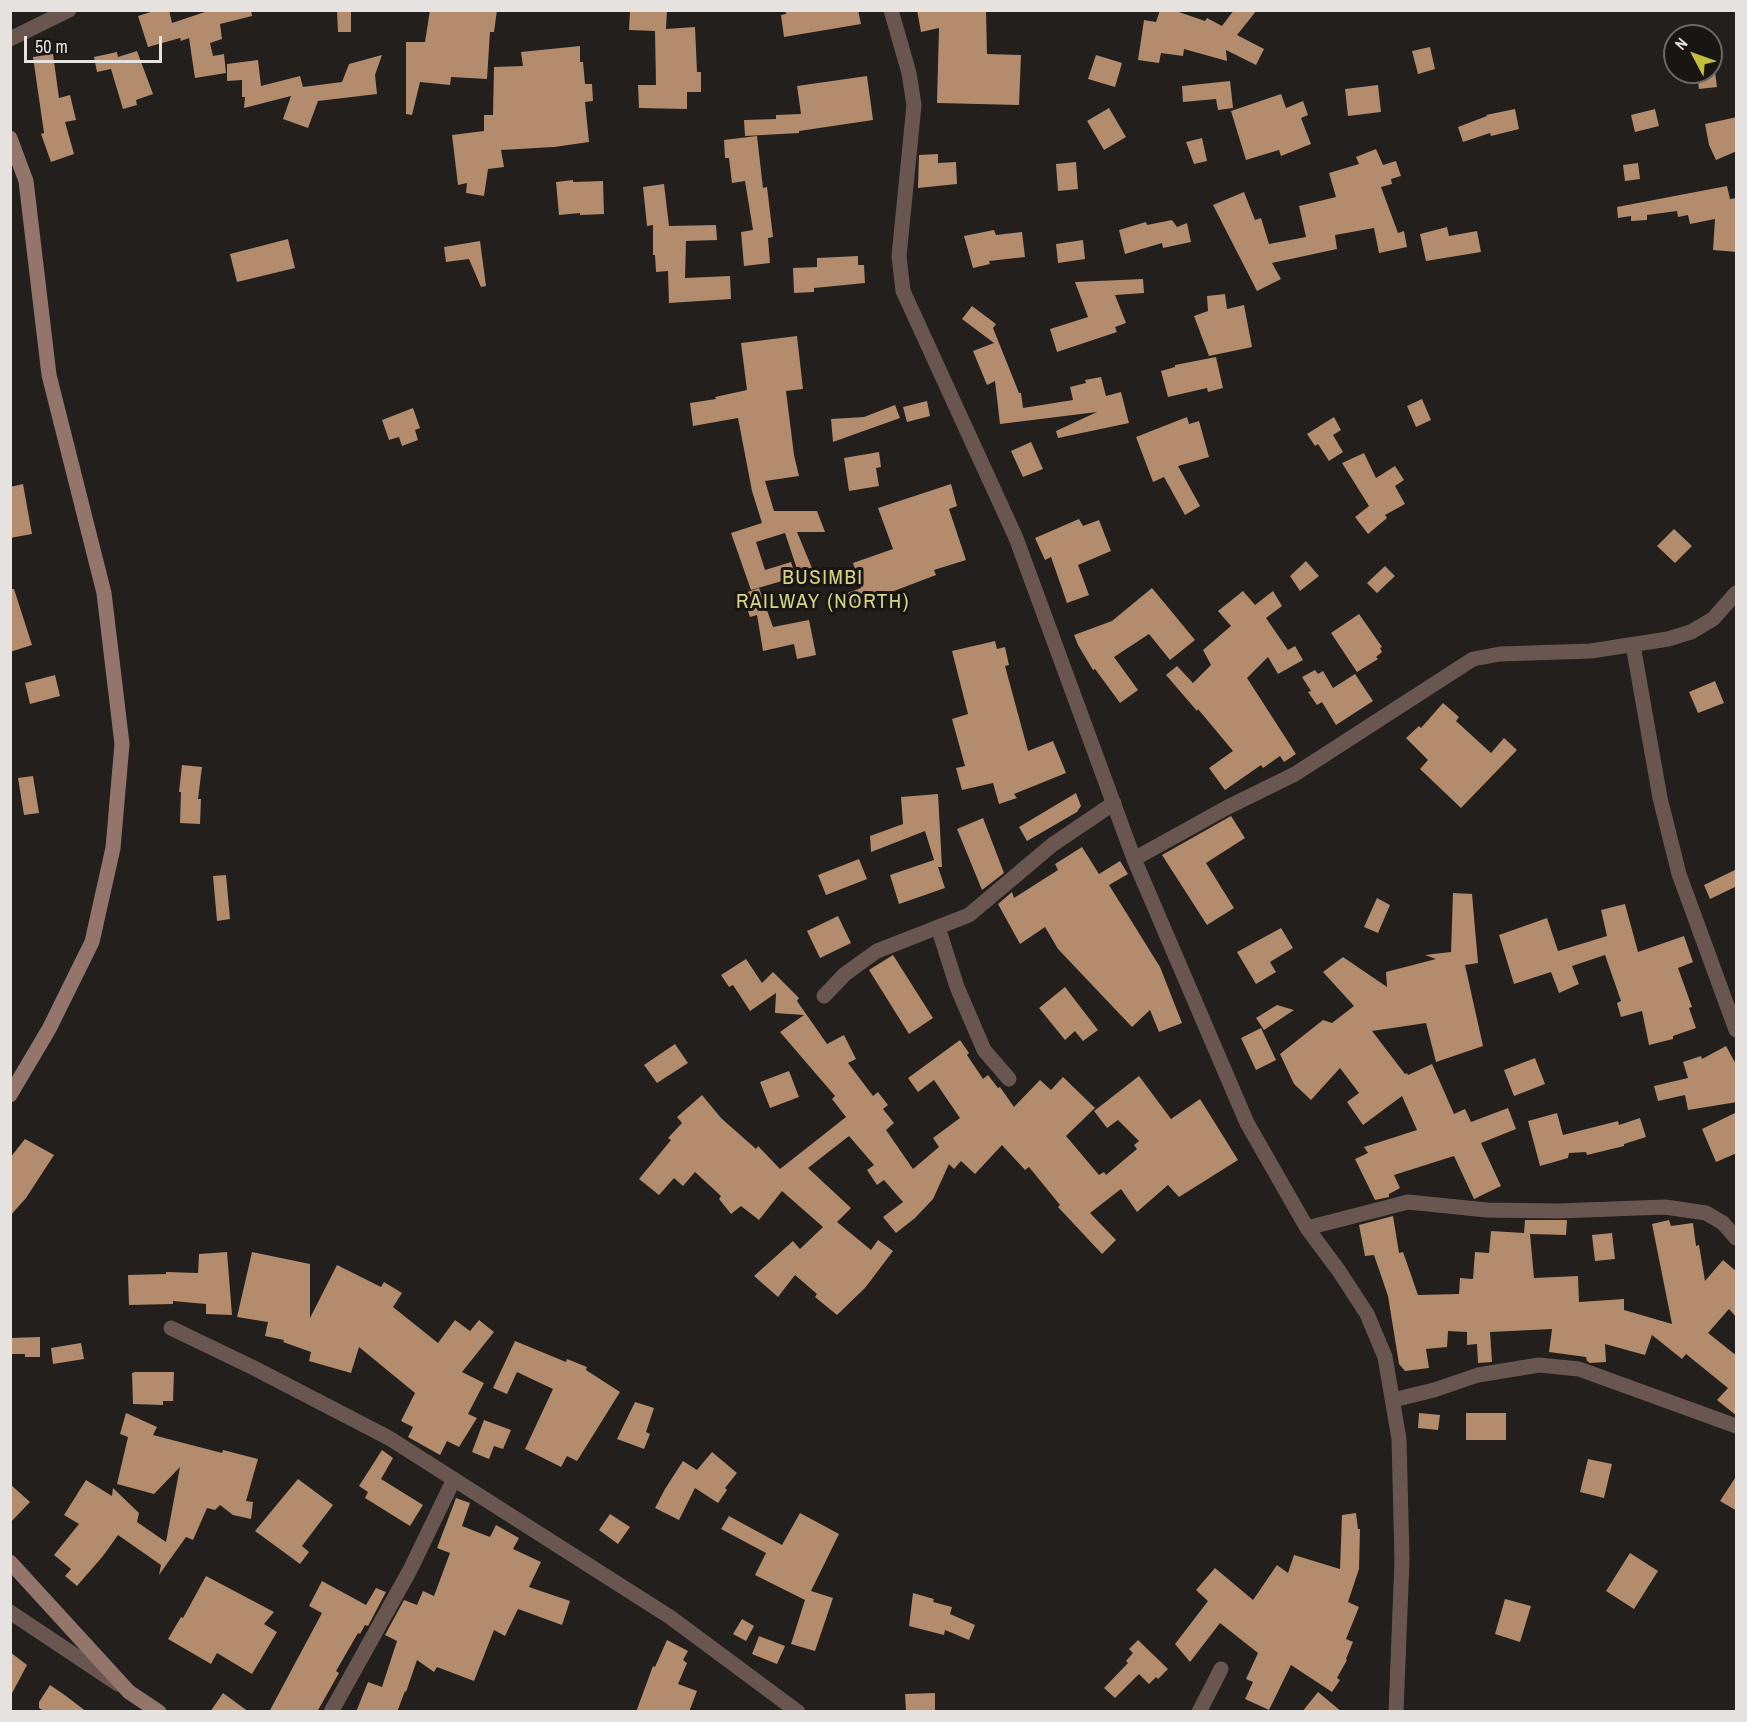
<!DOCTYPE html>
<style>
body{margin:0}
#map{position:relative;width:1747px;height:1722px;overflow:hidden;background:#221f1c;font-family:"Archivo Narrow",sans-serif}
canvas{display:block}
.frame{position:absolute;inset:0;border:12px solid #e5e2e0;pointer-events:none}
.north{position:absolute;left:1663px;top:24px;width:60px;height:60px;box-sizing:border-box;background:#191513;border:2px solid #6b6765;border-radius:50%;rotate:311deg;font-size:16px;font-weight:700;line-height:24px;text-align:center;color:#e5e2e0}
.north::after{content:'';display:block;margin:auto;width:21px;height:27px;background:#c3bd3e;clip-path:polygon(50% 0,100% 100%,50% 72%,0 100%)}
.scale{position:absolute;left:24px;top:36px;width:138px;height:27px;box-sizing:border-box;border:3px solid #e5e2e0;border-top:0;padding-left:8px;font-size:18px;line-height:21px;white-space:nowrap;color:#e5e2e0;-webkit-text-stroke:4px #191513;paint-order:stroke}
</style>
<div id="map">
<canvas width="1747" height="1722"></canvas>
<div class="frame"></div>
<div class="north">N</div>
<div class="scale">50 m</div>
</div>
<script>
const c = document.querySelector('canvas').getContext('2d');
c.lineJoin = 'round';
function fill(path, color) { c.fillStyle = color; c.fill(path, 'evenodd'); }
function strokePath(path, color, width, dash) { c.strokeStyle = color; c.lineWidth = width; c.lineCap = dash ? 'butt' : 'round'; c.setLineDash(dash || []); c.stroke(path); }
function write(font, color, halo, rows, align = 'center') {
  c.font = font + ' "Archivo Narrow",sans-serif'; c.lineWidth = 6; c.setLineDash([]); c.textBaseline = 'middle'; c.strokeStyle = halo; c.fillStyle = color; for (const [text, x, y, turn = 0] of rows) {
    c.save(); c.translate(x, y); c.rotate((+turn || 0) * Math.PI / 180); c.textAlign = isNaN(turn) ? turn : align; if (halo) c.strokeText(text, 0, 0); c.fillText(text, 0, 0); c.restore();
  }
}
const building = new Path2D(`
 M157,10H169L172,23L211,10H251L252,16L220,24L222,39L210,43L213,56L224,54L226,73L195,78L189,38L181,41L180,38L148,47L138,16Z
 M337,10H351V32H338Z
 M430,10H497L494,32H490L487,79L451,77L450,85L420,82L412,115L406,114V42H425Z
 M630,10H667L666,29L695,27L697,72H701V92H687V109L639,108L638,85H656L655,31L629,30Z
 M785,10H858L861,24L784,37L781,15L786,14Z
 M917,10H986L987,54L1021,55L1019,105L937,103L939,28L921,32Z
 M1160,10H1173L1205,21L1207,18L1222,26L1234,10H1257L1237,35L1264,49L1256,65L1226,50L1227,61L1184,49L1183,56L1161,53L1159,63L1138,60L1144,20L1156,22Z
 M580,46V62H583L585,84H592L593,101L585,102L589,142L554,147L501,150L504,167L488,169L484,196L466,193L467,183L458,185L452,135L484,131V115H493L494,67L523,66L521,52Z
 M1430,47L1435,69L1418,74L1412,51Z
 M137,51L153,94L136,100L137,105L123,109L111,69L97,72L94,57L117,52L118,57Z
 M53,54L59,98L70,95L76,120L65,122L74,154L51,162L41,134L44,133L33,57Z
 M382,55L375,75L377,94L318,101L308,128L283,119L291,96L244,108L245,97H242V80L227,81V64L258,60L261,86L300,76L303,87L342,82L349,64Z
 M1096,55L1122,63L1115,87L1088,79Z
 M1697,72H1715L1717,87L1699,89Z
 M867,76L873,120L799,131V133L745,136L744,120L776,119V115L801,114L797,86Z
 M1230,81L1233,108L1218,110L1216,99L1183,102L1182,86Z
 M1378,85L1381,112L1348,116L1345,89Z
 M1281,94L1286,108L1303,101L1308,115L1301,118L1311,144L1281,156L1279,150L1246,160L1231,111Z
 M1109,108L1126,137L1104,150L1087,121Z
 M1515,109L1519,129L1491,136L1490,133L1463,142L1458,127L1487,116L1486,115Z
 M1655,109L1659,126L1635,132L1631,115Z
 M1737,117V151L1716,160L1709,145L1705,124Z
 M757,136L763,188L767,187L773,237L768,238L770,263L744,266L741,232L753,230L745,181L732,183L729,158H725L724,140Z
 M1202,138L1207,161L1194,164L1186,142Z
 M1376,149L1383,165L1396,161L1401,176L1391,179L1392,184L1381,187L1398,233L1404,231L1407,247L1379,253L1374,228L1335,235L1337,249L1272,263L1281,279L1257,291L1213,205L1244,192L1255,220L1261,218L1269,244L1306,237L1299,206L1336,197L1329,173L1359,164L1356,157Z
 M938,154V163L956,162L957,184L918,188L919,155Z
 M1076,162L1078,189L1058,191L1056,164Z
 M1638,163L1640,179L1625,181L1623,165Z
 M573,180V182L603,181L604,214L580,215V213L559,215L556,182Z
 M664,184L669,226L716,225L717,240L686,241L685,278L730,276L731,299L669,303L668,271L656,272L655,255H653V225L647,226L643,187Z
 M1727,186L1730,199L1737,198V252L1713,250L1715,219L1690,224L1688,215L1678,217L1677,211L1647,215V220L1631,221V216L1618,218L1617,207Z
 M1172,220L1177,227L1187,223L1191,242L1163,248L1162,243L1125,254L1119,230L1146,222L1147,225Z
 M1447,227L1449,236L1477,231L1481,252L1426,261L1420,234Z
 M994,230L996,235L1022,232L1025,257L989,261L990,264L973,268L964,236Z
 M288,239L295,268L237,282L230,254Z
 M1083,240L1085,259L1058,263L1056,244Z
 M480,241L486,286L481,287L469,259L446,262L444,247Z
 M858,256V265H864L865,283L814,288V292L794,293L793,268L817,267V258Z
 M1143,279L1144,293L1115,295L1126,323L1115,327L1117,332L1057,352L1050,329L1088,317L1075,282Z
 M1225,294L1227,309L1244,305L1252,347L1209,356L1194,316L1208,311L1207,296Z
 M972,306L996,324L993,328L1019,393H1021L1023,408L1073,400L1070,387L1086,383L1085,380L1101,377L1106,396L1121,392L1129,423L1058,438L1056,431L1097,412L1000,424L995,381L987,385L973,351L994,343L962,319Z
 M797,336L803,389L786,391L794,455L799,476L765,481L774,511H817L825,532H797L812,568L797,569L785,533L756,542L765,570L791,562L796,577L751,590L731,533L762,523L752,491L738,418L693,426L690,403L716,399L715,397L747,390L741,343Z
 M1216,357L1223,388L1208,392L1207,388L1168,397L1161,371L1175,367V365Z
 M1422,399L1431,420L1416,427L1407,406Z
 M927,401L930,416L907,422L903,407Z
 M895,405L900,418L833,442L831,419L864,417Z
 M413,408L420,428L415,430L418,440L402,446L399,437L389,440L382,420Z
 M1187,417L1189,424L1199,421L1209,457L1178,466L1200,506L1185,515L1164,477L1153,482L1136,437Z
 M1334,417L1341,430L1333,435L1343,452L1329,461L1318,444L1315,446L1307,434Z
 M1031,442L1043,469L1023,477L1011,451Z
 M879,452L881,467L876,468L879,486L849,491L844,458Z
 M1364,453L1376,478L1395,466L1404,480L1395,486L1405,504L1385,515L1387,518L1368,534L1355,517L1369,506L1342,463Z
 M23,484L32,534L10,538V487Z
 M951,484L957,506L949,509L966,560L934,570L936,575L844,610L839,596L861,588L853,563L893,549L878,508Z
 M1079,519L1083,526L1099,520L1111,551L1078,565L1089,595L1067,603L1051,557L1045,560L1035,538Z
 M1674,529L1692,546L1675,563L1657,546Z
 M1306,561L1319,576L1300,591L1290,576Z
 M1385,566L1395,576L1377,593L1367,583Z
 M759,588L773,627L809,620L816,655L797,659L794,644L763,651L757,615L750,617L742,594Z
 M1152,588L1195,640L1170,660L1149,634L1114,657L1138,690L1120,703L1095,669L1093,670L1078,645L1074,635L1112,621Z
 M10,589H14L32,645L10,652Z
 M1243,591L1255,605L1273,591L1282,606L1266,618L1288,650L1295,646L1303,660L1278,674L1268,657L1247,678L1296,754L1284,762L1280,756L1263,768L1261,765L1225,790L1209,768L1233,751L1198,709L1197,711L1166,675L1177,666L1193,683L1211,665L1203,650L1231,626L1218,611Z
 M1359,614L1382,647L1380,648L1382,652L1376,657L1378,659L1357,672L1331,633Z
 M995,641L997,649L1005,647L1009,665L1005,666L1028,751L1053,741L1066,773L1014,794L1017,798L999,804L993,783L962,790L956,768L965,766L952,719L968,714L952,651Z
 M1315,670L1318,674L1323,671L1333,688L1355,674L1373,701L1336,725L1322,702L1317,705L1308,692L1311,691L1302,677Z
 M55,675L60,696L30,704L25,683Z
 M1715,681L1724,703L1698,713L1689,692Z
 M1443,703L1459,717L1456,721L1491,753L1504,738L1517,750L1461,808L1420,769L1428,760L1406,738L1419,726L1421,728Z
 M182,765L202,767L198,799H201L200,824L180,823L181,792H179Z
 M33,776L39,813L24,815L18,778Z
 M1076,793L1081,806L1077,812L1027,841L1019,827Z
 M938,794L942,867H938L945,888L899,904L890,875L934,860L925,831L871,852L870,836L903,824L901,797Z
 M1231,816L1245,838L1206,863L1234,908L1207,925L1162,855Z
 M983,818L1004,873L982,890L957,829Z
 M1082,847L1099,874L1120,861L1128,874L1109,885L1160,967L1182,1023L1159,1032L1150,1010L1132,1027L1058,949L1045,927L1020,944L998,904L1012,892L1014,898L1058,870L1055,864Z
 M859,859L867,879L826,895L818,875Z
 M1737,869V886L1710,899L1704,885Z
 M226,875L230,919L217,921L213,876Z
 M1453,893L1472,894L1478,963L1465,965L1483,1046L1436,1062L1426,1023L1372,1031L1405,1074L1407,1073L1408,1075L1432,1064L1454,1114L1465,1109L1471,1122L1508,1108L1516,1129L1481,1143L1501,1186L1474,1199L1454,1156L1394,1175L1400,1188L1389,1194V1197L1375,1200L1355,1159L1368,1153L1364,1147L1417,1130L1402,1096L1363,1125L1347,1102L1359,1093L1340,1068L1311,1100L1294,1084L1280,1054L1323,1020L1332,1023L1354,1006L1323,972L1343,957L1387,987L1386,972L1436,959L1425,955L1451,952Z
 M1377,898L1390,905L1378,933L1364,927Z
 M1625,904L1638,952L1684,936L1693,962L1678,968L1692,1007L1689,1008L1696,1028L1673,1036V1039L1649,1045L1642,1011L1621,1017L1617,1003L1621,1001L1605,955L1572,966L1579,984L1559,993L1551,972L1514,984L1499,935L1547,918L1558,951L1607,936L1601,910Z
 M838,916L851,943L820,958L807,931Z
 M1281,928L1293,948L1270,962L1276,972L1256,984L1237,952Z
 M893,955L933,1018L909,1034L869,970Z
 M746,959L762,983L773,972L799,998L797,1001L827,1044L844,1035L856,1059L848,1063L873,1096L878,1092L888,1105L883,1109L894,1123L886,1130L913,1169L939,1147L933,1138L960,1118L934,1080L918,1092L908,1078L960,1040L969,1053L967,1055L983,1079L988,1075L998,1088L1000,1087L1014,1107L1040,1080L1051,1090L1063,1077L1095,1108L1066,1136L1099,1175L1104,1172L1106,1175L1137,1149L1134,1145L1139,1141L1118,1120L1107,1128L1094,1111L1139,1076L1171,1119L1200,1099L1238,1160L1179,1197L1168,1185L1137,1212L1121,1189L1090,1213L1116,1240L1102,1254L1058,1207L1060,1205L1029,1167L1025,1170L1002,1145L975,1174L961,1161L954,1169L949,1164L933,1199L915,1218L896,1233L883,1217L903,1202L884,1180L877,1185L867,1170L874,1165L849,1136L808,1168L851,1208L837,1222L871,1250L878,1240L893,1251L865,1288L837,1315L815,1297L817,1294L795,1275L778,1297L754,1276L793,1241L800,1249L823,1227L782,1191L759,1220L741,1206L731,1214L719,1199L721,1196L695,1172L683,1186L674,1178L659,1195L639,1179L671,1140L668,1138L682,1123L677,1117L702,1095L721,1118L756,1149L758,1146L780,1169L846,1117L832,1099L835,1096L780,1032L804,1015L775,1013L776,993L750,1011L733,985L729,987L721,975Z
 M1065,987L1098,1030L1083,1041L1075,1031L1065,1040L1039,1008Z
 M1277,1005L1294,1010L1264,1030L1256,1018Z
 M1261,1028L1276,1060L1256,1070L1241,1038Z
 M675,1044L688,1063L657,1083L644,1065Z
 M1726,1046L1737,1066V1102L1688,1110L1685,1095L1658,1101L1654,1086L1688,1078L1683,1062L1701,1056L1702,1059Z
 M1535,1058L1545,1084L1514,1096L1504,1070Z
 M789,1071L799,1097L770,1108L760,1082Z
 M1737,1112V1153L1716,1162L1702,1129Z
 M1557,1113L1563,1135L1618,1121L1619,1125L1640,1118L1646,1137L1624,1144V1146L1587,1155L1586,1152L1569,1153L1568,1158L1540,1166L1528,1121Z
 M25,1139L54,1155L26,1198L10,1216V1158Z
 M1393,1216L1399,1253L1403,1252L1418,1295L1459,1294L1460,1278L1473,1279L1475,1252L1489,1253L1491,1231L1524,1233L1525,1220H1567L1566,1235L1530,1234L1534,1278L1578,1276L1579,1302L1624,1299V1310L1672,1324L1652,1224L1669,1220L1671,1226L1693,1223L1696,1246L1699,1245L1705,1281L1723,1260L1737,1272V1318L1729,1309L1708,1333L1737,1356V1416L1717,1400L1728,1388L1686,1354L1682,1359L1652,1335L1645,1355L1605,1344L1606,1362L1590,1363L1587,1361L1586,1357L1549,1352L1552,1329L1490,1332L1492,1362L1478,1363L1477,1344L1467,1345V1332L1448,1331L1447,1347L1426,1349L1429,1368L1405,1371L1399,1364L1388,1296L1374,1255L1365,1256L1359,1225Z
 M1612,1233L1615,1259L1595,1261L1592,1235Z
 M227,1252L232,1315L206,1314V1304L173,1301V1304L129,1305L128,1275L166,1274V1272L198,1273L199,1254Z
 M252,1252L310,1264V1318L337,1265L381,1287L384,1282L402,1293L393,1307L438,1343L455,1320L470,1331L479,1320L494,1332L462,1372L484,1383L468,1414L477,1418L459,1447L447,1441L440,1455L408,1437L413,1427L401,1421L415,1393L359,1347L351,1373L309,1361L311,1352L283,1342L284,1340L265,1336L268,1322L237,1317Z
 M40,1337V1357H25V1354H10V1338Z
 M515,1341L566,1362L567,1359L587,1367L586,1370L620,1392L577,1461L567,1456L561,1467L525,1449L553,1389L517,1372L507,1394L493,1388Z
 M81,1343L84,1359L53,1364L51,1348Z
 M135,1372H174L173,1401H163V1405L133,1404L132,1373Z
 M635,1402L654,1408L646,1432L650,1434L644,1449L617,1439Z
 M126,1413L157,1427L153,1435L222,1453L223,1450L258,1459L246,1501L253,1502L251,1519L233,1515L220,1505L215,1510L207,1508L193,1540L186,1537L159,1575L161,1565L118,1535L103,1556L77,1586L65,1576L71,1569L54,1555L79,1524L64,1515L86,1480L112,1496L113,1488L139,1513L137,1522L166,1542L180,1467L154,1494L117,1484L128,1437L120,1434Z
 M1419,1413L1440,1415L1438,1430L1418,1428Z
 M1466,1413H1506V1440H1466Z
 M484,1420L511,1430L503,1449L494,1446L489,1459L472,1452Z
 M382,1450L393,1458L381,1479L423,1505L410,1526L365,1498L368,1492L359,1486Z
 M712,1452L737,1473L725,1488L727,1490L718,1503L695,1488L679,1520L655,1508L665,1489L683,1461L697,1470Z
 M1588,1459L1612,1464L1604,1498L1580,1492Z
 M1737,1475V1511L1720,1501Z
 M298,1479L333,1505L302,1546L309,1552L300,1564L255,1531Z
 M10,1484L30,1502L10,1523Z
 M456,1498L470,1503L462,1526L490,1537L496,1525L519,1538L513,1549L541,1562L529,1587L570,1601L562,1625L518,1609L505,1636L494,1630L474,1681L437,1667L434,1672L417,1660L406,1692L405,1691L397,1712H356L368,1682L382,1687L397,1641L385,1635L404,1600L417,1605L423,1591L434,1596L450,1553L437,1548Z
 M800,1513L839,1534L811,1591L833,1598L815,1651L791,1644L805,1600L755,1575L766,1553L721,1529L729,1516L782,1545Z
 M1356,1513L1358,1529H1360L1359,1569L1348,1602L1359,1607L1346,1639L1353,1642L1346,1659L1347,1660L1337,1678L1340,1680L1332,1692L1291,1665L1269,1710L1245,1699L1253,1682L1246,1679L1258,1653L1220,1623L1190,1662L1175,1644L1208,1601L1196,1590L1215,1568L1253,1600L1277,1565L1288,1573L1294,1555L1340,1569L1342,1515Z
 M610,1514L630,1527L618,1544L599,1530Z
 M1630,1553L1658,1571L1634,1609L1606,1591Z
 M206,1576L274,1612L264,1624L277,1632L252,1674L217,1653L211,1664L168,1639L181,1617L183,1618Z
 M322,1581L366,1605L376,1588L386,1592L368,1626L365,1625L360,1634L358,1633L336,1671L339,1673L317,1712H269L322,1613L309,1606Z
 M913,1593L934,1599L933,1602L952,1607L950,1614L975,1625L969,1640L945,1630L944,1635L909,1626Z
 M1505,1599L1531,1606L1520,1642L1495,1634Z
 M742,1619L754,1626L746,1641L733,1634Z
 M759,1636L785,1646L777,1664L752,1654Z
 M667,1640L688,1651L683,1660L687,1663L678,1684L697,1691L689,1712H636L653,1666L655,1667Z
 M1138,1640L1168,1669L1158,1679L1156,1677L1149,1684L1139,1674L1115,1698L1104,1688L1128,1663L1126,1661L1133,1653L1129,1649Z
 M10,1652L27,1665L10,1697Z
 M50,1685L66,1696L87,1712H45L39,1708V1702Z
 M1318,1692L1342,1712H1302Z
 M223,1693L249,1712H210Z
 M935,1693V1712H906L905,1694Z`);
const minor = new Path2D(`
 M891,10L909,73L914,105L899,256L903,291L1016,538L1134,859L1247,1123L1307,1228L1339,1271L1367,1314L1385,1357L1399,1439L1402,1560L1396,1712
 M10,39L69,10
 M1633,645L1660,798L1679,874L1736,1030
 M1134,859L1226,808L1295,774L1473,659L1500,654L1591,651L1668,639L1691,632L1713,619L1736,593
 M938,927L957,987L984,1050L1009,1079
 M824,996L845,974L877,951L969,915L1052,845L1114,803
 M1307,1228L1408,1202L1487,1210L1558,1211L1665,1207L1706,1213L1723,1223L1736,1238
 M171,1328L254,1368L389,1438L670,1617L798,1712
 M1393,1400L1434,1390L1478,1375L1539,1365L1579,1369L1736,1426
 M10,1612L118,1684
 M331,1712L410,1570L454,1479
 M1199,1712L1221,1669`);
const secondary = new Path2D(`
 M10,138L26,181L49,375L104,593L122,744L113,848L92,942L49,1029L10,1095
 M10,1562L129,1692L159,1712`);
const quarterNames = [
 ["BUSIMBI",823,578],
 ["RAILWAY (NORTH)",823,602]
];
fill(building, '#b28c6d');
strokePath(minor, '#6a5650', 15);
strokePath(secondary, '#94756b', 15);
c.letterSpacing = '1.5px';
write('21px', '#d6d384', '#191513', quarterNames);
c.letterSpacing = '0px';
</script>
